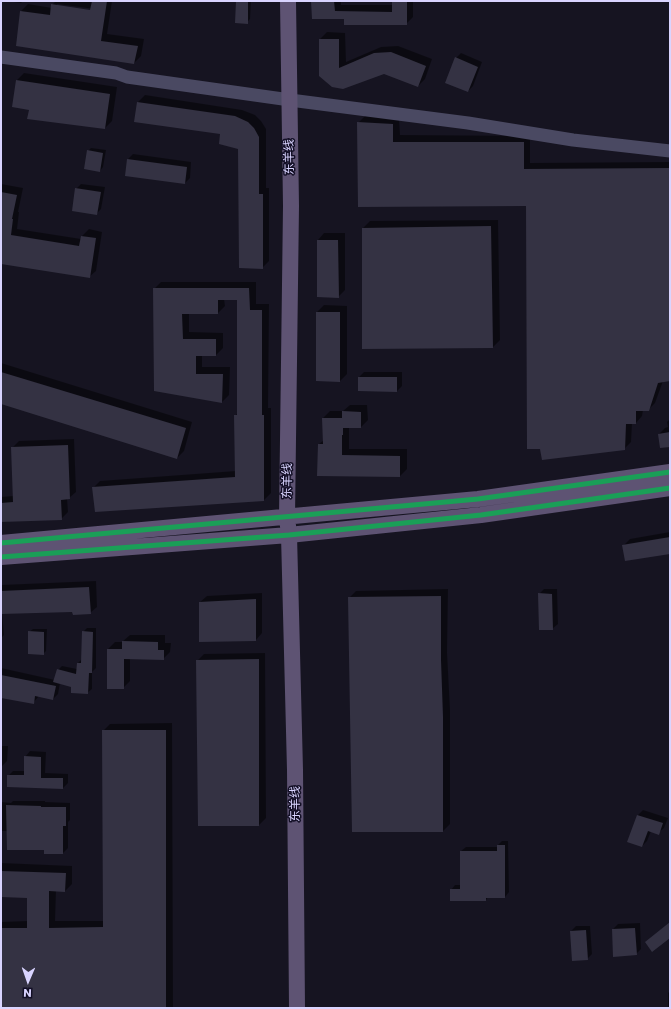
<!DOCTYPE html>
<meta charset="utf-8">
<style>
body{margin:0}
#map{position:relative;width:671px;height:1009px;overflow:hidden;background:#161421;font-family:Poppins,sans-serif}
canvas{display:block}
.frame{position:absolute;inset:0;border:2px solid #d9d4ff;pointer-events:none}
.north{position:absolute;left:8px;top:961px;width:40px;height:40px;-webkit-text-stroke:3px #130f26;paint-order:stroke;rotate:182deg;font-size:11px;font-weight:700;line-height:16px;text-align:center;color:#d9d4ff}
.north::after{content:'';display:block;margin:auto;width:14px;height:18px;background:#d9d4ff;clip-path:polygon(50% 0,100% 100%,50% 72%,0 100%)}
</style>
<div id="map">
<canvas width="671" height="1009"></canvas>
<div class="frame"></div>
<div class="north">N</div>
</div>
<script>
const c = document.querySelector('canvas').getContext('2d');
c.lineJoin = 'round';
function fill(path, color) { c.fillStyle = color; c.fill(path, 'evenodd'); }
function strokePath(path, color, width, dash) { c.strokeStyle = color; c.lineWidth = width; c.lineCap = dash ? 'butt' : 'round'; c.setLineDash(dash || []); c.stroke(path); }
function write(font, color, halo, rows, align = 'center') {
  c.font = font + ' Poppins,"Noto Sans SC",sans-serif'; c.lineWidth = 3; c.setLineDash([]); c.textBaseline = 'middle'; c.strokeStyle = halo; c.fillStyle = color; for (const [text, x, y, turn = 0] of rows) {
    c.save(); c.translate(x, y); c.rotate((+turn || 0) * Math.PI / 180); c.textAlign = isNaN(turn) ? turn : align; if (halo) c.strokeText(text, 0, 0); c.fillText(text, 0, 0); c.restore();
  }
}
const shadow = new Path2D(`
 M7,1H23L21,3Z
 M56,1H82L92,2L93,1H112L107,34L144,39L141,56L134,63L21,11L28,4L52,8V5ZM57,4L95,9V11L57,6Z
 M237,1H251L250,19L247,22Z
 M312,1H341V5H393V1H413V17L406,24L345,18Z
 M327,32L345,33L346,62L381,47L398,46L432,59L425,79L418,86L384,73L343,88L320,39Z
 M461,53L482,62L473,86L468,91L456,58Z
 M24,73L117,87L112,121L105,128L30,109L17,80Z
 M145,95L242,110L255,115L261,121L266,129V188H269V261L262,268L239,148L222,133L135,121L138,102Z
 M365,116L399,118L400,135L530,136V163L670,162V380L663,381L655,403L648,410H643L642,416L636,423H632L631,442L624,449L527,205L359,206L358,123Z
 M91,148L106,150L103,167L100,171L88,151Z
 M133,154L191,162L190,178L185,183L128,159Z
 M1,184L23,188L18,212H19L17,229L81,239L82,236L89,229L102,232L96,271L89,277L1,263Z
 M81,184L105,187L101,209L96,214L76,189Z
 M498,220L500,340L493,347L363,228L370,221Z
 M324,233H345V290L338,297L318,240Z
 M161,282H256V304H269L268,408H271V493L264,500L93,488L100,481L236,471L235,416L238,413V299H224L225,306L218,313H189V332L223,333V348L216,355H202V367H230L229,395L222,402L154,390V289Z
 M324,305L347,306V374L340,381L317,312Z
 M1,363L192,422L184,451L177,458L1,403Z
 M364,372H402V386L397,391L359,390V377Z
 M350,405H367L368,420L361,427H350L349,428V449H407V469L400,476L318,475L319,444L324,440L323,418L330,411H343Z
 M670,419V446L659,434L665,428L668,427L667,422Z
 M74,439L76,492L69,498H67L68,512L61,519L9,520L8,522H1V497L14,496L12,448L19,441Z
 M670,532V553L623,546L630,539Z
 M96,581L97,607L90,613L73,610L2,613L4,635L1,638V585Z
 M448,589L447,652L450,710V824L443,831L349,598L356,591Z
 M544,589H557L558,624L552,629L539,594Z
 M262,593V633L256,640L200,602L207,596Z
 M87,628H96V668L92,672V689L87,693L72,686L60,683L58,694L53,699L39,696L33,703L1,696V668L55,680L58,670L62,666L77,669L78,663L82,659L83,632Z
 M33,629H47L46,651L43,654L29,632Z
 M130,635H165V643H171L170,652L163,659L130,658V681L123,688H108V649L115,642H122Z
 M265,653L266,818L259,825L197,661L204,654Z
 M172,723L173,1008H1V922L28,921V897H1V863L72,866V884L65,891L56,890L55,921H104L103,731L110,724Z
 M1,746H8L7,761L2,766H1Z
 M30,751L46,752L45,773L68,774V783L63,788L8,776L13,771H25V757Z
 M13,801H45V802L70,803V820L68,822V848L63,853L45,849L8,831H1V802L11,803Z
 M643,810L668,818L664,828L658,833L651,831L647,841L642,846L629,842L638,815Z
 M502,841H508L509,892L505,897H488L486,900L451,890L455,885H461V851L466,847H498V845Z
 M640,923L641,949L636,954L613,929L618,924Z
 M576,926H590L592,954L587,959L571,931Z
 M670,991V1008H668V993Z`);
const building = new Path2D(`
 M92,1H107L101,41L138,46L134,64L16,46L20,11L50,15L51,4L90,10Z
 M236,1H248V24L235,23Z
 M311,1H334L335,11L392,12V1H407V25H344V19H312Z
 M319,39H339V68L374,53L391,52L426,66L418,87L384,74L343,89L332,87L319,76Z
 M455,57L478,67L468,92L445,83Z
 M16,80L110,94L105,129L27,119L29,110L12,107Z
 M137,102L235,116L248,122L254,128L259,137V194H263V269L239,268L238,149L219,144L220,134L134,122Z
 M357,122L393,124V142H524V169L670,168V381L658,383L649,411H636V424H626L625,450L542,460L540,449H527L526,206L358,207Z
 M87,150L103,153L100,172L84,169Z
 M127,159L187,167L185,184L125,176Z
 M75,188L101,192L97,215L72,211Z
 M1,192L17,195L12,219H13L11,235L79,246L81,236L96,238L90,278L1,264Z
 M491,226L493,348L362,349V228Z
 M317,240H338L339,298L317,297Z
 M153,288H249L250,310H262V415H264V501L95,512L92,487L235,477L234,415H237V300H218V314H182L183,339H216V356H196V374H223L222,403L154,391Z
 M316,312H340V382L316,381Z
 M1,372L186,428L177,459L1,404Z
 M358,377H397V392L358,391Z
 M342,411L361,412V428H343V435H342V455L400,456V477L317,476L318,444H323L322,418H342Z
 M670,432V447L660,448L658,434Z
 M68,445L70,499L61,500L62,520L1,522V503L13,502L11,447Z
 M670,537V554L625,561L622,545Z
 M89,587L91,614L73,615L72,612L1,614V591Z
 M538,593L552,594L553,630H539Z
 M441,596V660L443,717V832H352L348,597Z
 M256,599V641L199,642V602Z
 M28,631L44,632V655L28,654Z
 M82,631L93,632L92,673H89L88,694L71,693V687L53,682L57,669L76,674L77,663H81Z
 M122,641L158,642V650H164V660L124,659V689H107V649H122Z
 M259,659V826H198L196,660Z
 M1,675L56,686L53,700L35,696L34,704L1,698Z
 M102,730H166V1008H1V928H27V898L1,897V871L66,873L65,892L49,891V928L103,927Z
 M24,756L41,757V778H63V789L7,787V775H24Z
 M6,805L41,806V807H66V826H63V854H44V850H7Z
 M637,815L663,823L659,835L648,831L642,847L627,842Z
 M497,845H505V898H486V901H450V889H460V851H497Z
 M670,922V938L652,952L645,942Z
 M635,928L637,955L613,957L612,929Z
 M586,930L588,960L572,961L570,931Z`);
const minor = new Path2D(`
 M1,57L116,73L127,77L290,100L468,123L573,140L670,151`);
const major = new Path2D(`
 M288,1L291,206L287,517L289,535L295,770L297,1008
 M1,543L478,499L670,472
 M1,557L289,535L481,515L670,488`);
const cycleway = new Path2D(`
 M1,543L478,499L670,472
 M1,557L289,535L481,515L670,488`);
const streetNames = [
 ["东羊线",290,157,-91],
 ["东羊线",288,481,-89],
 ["东羊线",296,804,-90]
];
fill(shadow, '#0007');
fill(building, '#343243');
strokePath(minor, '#4a4962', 13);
strokePath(major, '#5e5373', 16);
strokePath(cycleway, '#1a9f57', 5);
write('12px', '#d9d4ff', '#130f26', streetNames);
</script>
